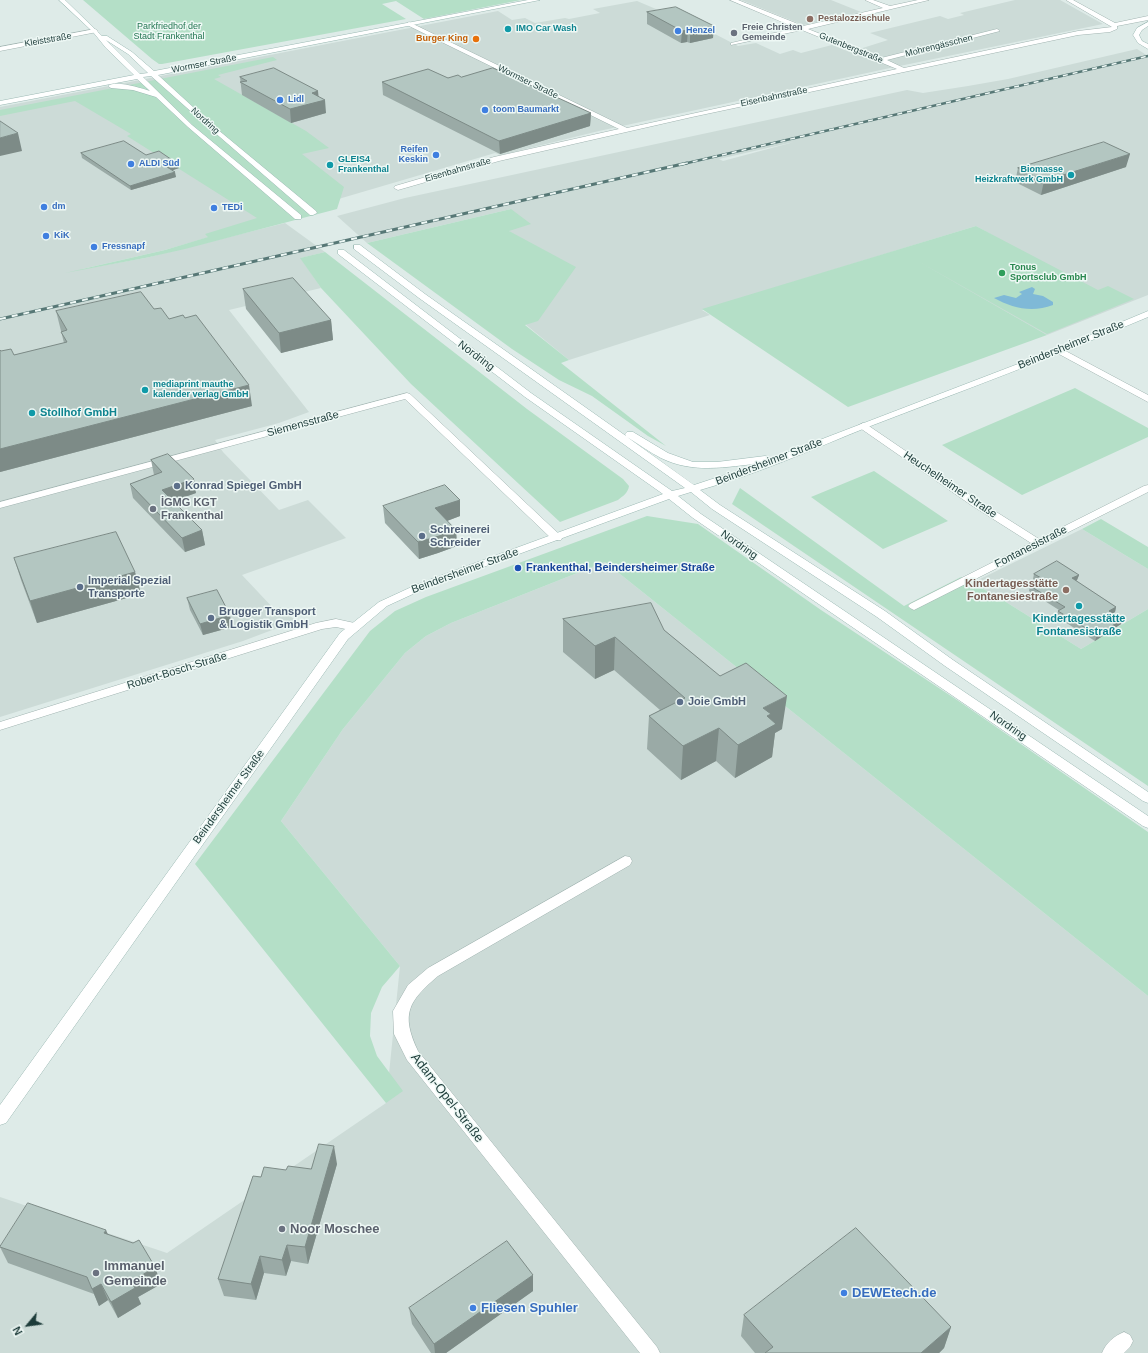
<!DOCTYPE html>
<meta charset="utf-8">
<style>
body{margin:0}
#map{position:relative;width:1148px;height:1353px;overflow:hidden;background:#deebe8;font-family:Arial,sans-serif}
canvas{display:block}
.north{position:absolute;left:8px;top:1305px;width:40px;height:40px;-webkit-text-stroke:3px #eef8f5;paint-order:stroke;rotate:241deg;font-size:11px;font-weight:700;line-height:16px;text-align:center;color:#1d3c3a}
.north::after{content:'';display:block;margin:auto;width:14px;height:18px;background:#1d3c3a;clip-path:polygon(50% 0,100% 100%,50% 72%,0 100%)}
</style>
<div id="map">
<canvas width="1148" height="1353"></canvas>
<div class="north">N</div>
</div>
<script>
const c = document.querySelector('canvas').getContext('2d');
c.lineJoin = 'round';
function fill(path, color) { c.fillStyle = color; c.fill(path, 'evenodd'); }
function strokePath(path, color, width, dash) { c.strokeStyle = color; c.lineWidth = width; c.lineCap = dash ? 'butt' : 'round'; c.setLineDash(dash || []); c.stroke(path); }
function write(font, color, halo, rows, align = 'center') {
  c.font = font + ' Arial,sans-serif'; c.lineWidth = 3; c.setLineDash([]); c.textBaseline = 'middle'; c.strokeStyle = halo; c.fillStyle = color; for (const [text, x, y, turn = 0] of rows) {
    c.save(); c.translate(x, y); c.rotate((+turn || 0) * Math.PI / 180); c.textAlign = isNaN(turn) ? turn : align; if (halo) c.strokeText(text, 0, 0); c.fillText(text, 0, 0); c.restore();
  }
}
const built = new Path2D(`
 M741,0H831L861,12L803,25Z
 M1015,0H1060L1103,24L890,68L599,131L501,155L495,153L165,250L78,270L145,258L285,223L325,252L301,258L321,288L229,310L309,412L279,423L215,440L223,452L279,510L308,500L346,538L242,575L275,610L280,607L296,621L243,641L0,717V107L498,11L512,20L525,18L535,23L565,18L569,19L600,13L593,9L637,1L715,34L738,46L756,43L780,54L793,50L801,53L832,45L850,52L888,40L870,33L940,16L948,19L964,15L960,13Z
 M1137,49L1148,56V295L1047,335L915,260L992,235L976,226L702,310L710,315L569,360L525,324L509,230L511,209L367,243L337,216L405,198L907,90L923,93L968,86L1008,79ZM794,142L723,161L719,159Z
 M1082,529L1148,569V609L1081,649L998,597L972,583Z
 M605,562L1148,996V1353H0V1197L167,1253L386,1103L400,966L281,821L343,729L405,653L426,636L451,623Z`);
const green = new Path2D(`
 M83,0H521L424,19L396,1L382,4L406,19L162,64H159L152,59Z
 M273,57L277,60L218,75L221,77L214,79L306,131L329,148L302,154L344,187L337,209L185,249L145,258L65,273L165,250L208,237L205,234L257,218L127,136L131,134L75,101L0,116V110Z
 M511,209L531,224L509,231L576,267L538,321L525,325L569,360L561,363L666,446L648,436L592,396L559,380L512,349L367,243Z
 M976,226L993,235L955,248L993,235L1098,290L1108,286L1134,299L1047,334L916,260L1047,335L848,407L702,309Z
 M325,252L527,409L623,479L629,486C628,493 623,496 618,500L560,522L411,384L321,288L300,258Z
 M1075,388L1148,428V437L1022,495L942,445Z
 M874,471L948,521L883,549L811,497Z
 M740,488L904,606L961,577L998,597L1081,649L1148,609V786L732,504Z
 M647,516L698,524L821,610L960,702L1148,832V996L605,562L451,623L426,636L405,653L343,729L281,821L400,966L382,987L371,1013L370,1036L377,1056L403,1091L386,1103L195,864L370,631L395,611L426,597Z
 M1101,519L1148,547V569L1082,529Z`);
const water = new Path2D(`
 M1032,287L1035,289L1033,294L1043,296L1053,302V305C1032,313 1012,308 994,298L1004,295L1016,298L1022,294L1019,292Z`);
const street = new Path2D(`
 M730,0H738L803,26L883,8L865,0H873L890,6L918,0H929L808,29L881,58L997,29L1000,31L887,60L904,68L1078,31L1112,27L1066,0H1073L1115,23L1148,16V20L1117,26V29L1110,32L1078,35L692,117L499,161L398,190L394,188L395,186L494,157L619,129L407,25L406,24L409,22L627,128L897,69L802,30L731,45V43L796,28Z
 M95,29L98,31L97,32L0,51V47Z
 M1060,348L1148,395V402L1057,353L1055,351Z
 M407,393L410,394L561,536L562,538L561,540H553L405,399L0,508V502Z
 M863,423L866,424L979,501L1039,539L1144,486L1148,485V492L914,610L910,608L908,606L910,604L1031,543L971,505L860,428L858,426Z
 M336,619L359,624L361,627L359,630L355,631L336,627L322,629L0,730V722L316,623Z
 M625,856L630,857L632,861L630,865L438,976C409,1001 400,1013 418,1051L657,1347L660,1353H640L407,1060L394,1034L393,1011L408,985L428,968Z
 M1124,1332L1130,1335L1133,1341L1130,1347L1124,1353H1102C1106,1343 1114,1336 1124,1332Z`);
const secondary = new Path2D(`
 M59,0H65L102,36H107L132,52L154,71L528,0H540L158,75L217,129L316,211L317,213L313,215H310L213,131L151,76L143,77L192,125L301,215V219H295L188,127L156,97L133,90L111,88L108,86C116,80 140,88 150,91L137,79L0,105V101L134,75L106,48L93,32ZM106,40L128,54L148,73L140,74Z
 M1148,22V26L1142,30L1139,35L1142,41L1148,44V49L1138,43L1133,35L1137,28Z
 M354,245H360L425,294L626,436L625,434L627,432H633L668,453L693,462H717L765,456L769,457L770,459L1057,349L1148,311V317C1056,356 962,391 868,427C813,449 758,474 700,490L720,505L885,611L953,660L1148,792V803L1143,801L945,666L877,617L712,509L691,492L678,496L701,514L1148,816V828L1143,826L693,518L669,499L426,588L387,606L348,639L6,1123L0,1125V1105L340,633L379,602L418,584L663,494L525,397L338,254V250H344L531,393L672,491L685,488L419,298L354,249ZM627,437C639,444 649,452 661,458C693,474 727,467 761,463L694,485Z`);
const railFar1 = new Path2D(`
 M683,164L1148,56`);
const rail = new Path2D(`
 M0,319L687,163`);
const wall = new Path2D(`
 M647,12L713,38L690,43L687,42L681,43L647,24Z
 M240,77L318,91V96L326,113L291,123L242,95Z
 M461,77L591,113L590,126L500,154L383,95L382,82Z
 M81,153L146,155L178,164L179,168L172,170L176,177L131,190L82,158Z
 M1126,167L1041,195L1015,182L1018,168Z
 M243,289L331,320L333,340L281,353L246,309Z
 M154,309L169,319L252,406L0,472L1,351L14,355L64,343L56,311Z
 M151,460L196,493L173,501L202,530L205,545L185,552L133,498L130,484L154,475Z
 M460,500V516L447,521L456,530L457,546L438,553L419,559L385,523L383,506Z
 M14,558L135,572L141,594L37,623L21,580Z
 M1034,574L1079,575L1077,580L1076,581L1116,607L1115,612L1113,613L1121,624L1095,641L1057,617L1058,611L1059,610L1029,591L1030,586L1037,582L1033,579Z
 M187,598L232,627L203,635L190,610Z
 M563,619L664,630L782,729L775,733L772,757L735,778L716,761L681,780L647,749L649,716L660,710L614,670L595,679L563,652Z
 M337,1164L308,1264L291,1261L286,1276L264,1273L256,1300L224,1296L218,1279L286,1170L311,1169Z
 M108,1234L161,1284L138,1297L141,1304L118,1318L108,1300L99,1306L94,1294L8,1263L0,1247V1246Z
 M533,1275V1291L446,1353H431L412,1324L409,1308Z
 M744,1315L951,1327L944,1348L939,1353H755L741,1336Z`);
const shadedWall = new Path2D(`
 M714,26L713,38L690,43V31Z
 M688,30L687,42L681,43L682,31Z
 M318,91L319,101L325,100L326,113L291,123L290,109L312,93Z
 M591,113L590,126L500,154L499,141Z
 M18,133L22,151L0,156V138Z
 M1130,154L1126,167L1041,195L1044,181Z
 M178,164L179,168L168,172L167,167Z
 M175,172L176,177L131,190L130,186Z
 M331,320L333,340L281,353L279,333Z
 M249,385L252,406L0,472V449Z
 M194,479L196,493L165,504L162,490Z
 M460,500V516L436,525L435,508Z
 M202,530L205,545L185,552L182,538Z
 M456,530L457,546L438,553L419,559L418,542Z
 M135,572L141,594L37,623L30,601Z
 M1079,575L1077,580L1071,584L1072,578Z
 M1116,607L1115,612L1108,616L1109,611Z
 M230,615L232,627L203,635L200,624Z
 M1123,619L1121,624L1095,641L1097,635Z
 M615,637L614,670L595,679V646Z
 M787,696L782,729L775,733L772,757L735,778L738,745L763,708Z
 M719,728L716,761L681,780L683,746Z
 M334,1146L337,1164L308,1264L305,1247Z
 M106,1230L113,1246L104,1233Z
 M287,1245L291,1261L286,1276L282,1260Z
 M260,1256L264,1273L256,1300L251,1284Z
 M155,1267L161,1284L138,1297L141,1304L118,1318L111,1302L131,1282Z
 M533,1275V1291L446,1353H435L434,1344Z
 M101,1284L108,1300L99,1306L92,1289Z
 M951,1327L944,1348L939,1353H921Z`);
const building = new Path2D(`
 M676,7L714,26L690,31L688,30L682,31L647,12Z
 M274,68L318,91L312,93L325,100L290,109L240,82L247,81L240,77Z
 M493,68L591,113L499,141L382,82L428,69L448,78L458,75L461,77Z
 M0,121L18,133L0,138Z
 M124,141L146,155L159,151L178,164L167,167L175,172L130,186L81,153Z
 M1104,142L1130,154L1044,181L1018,168Z
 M293,278L331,320L279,333L243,289Z
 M141,292L154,309L161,308L169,319L183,315L185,318L196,315L249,385L0,449V350L1,351L11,349L14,355L67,342L61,332L67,330L56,311Z
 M168,454L194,479L162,490L202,530L182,538L130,484L162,472L151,460Z
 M445,485L460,500L435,508L456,530L436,537L418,542L383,506Z
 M116,532L135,572L30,601L14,558Z
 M1057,561L1079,575L1072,578L1116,607L1109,611L1123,619L1097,635L1058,611L1065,607L1030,586L1043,579L1034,574Z
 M217,590L230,615L200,624L187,598Z
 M651,603L664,630L720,676L746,663L787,696L763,708L771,714L767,716L776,724L738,745L719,728L683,746L649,716L685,698L615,637L595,646L563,619Z
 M319,1144L334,1146L305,1247L287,1245L282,1260L260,1256L251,1284L218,1279L253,1176L261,1177L264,1167L286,1170L288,1166L311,1169Z
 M28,1203L106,1230L104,1233L133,1243L139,1240L155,1267L131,1282L135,1288L111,1302L101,1284L92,1289L87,1277L0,1247Z
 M856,1228L951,1327L921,1353H765L773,1347L744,1315Z
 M507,1241L533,1275L434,1344L409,1308Z`);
const markers = [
 [810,19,4,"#8d6e63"],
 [508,29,4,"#0f9aa8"],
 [678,31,4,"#3f7fe0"],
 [734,33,4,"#6b7280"],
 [476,39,4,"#e8710a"],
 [280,100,4,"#3f7fe0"],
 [485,110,4,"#3f7fe0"],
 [436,155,4,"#3f7fe0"],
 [131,164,4,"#3f7fe0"],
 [330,165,4,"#0f9aa8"],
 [1071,175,4,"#0f9aa8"],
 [44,207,4,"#3f7fe0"],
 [214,208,4,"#3f7fe0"],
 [46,236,4,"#3f7fe0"],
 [94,247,4,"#3f7fe0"],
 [1002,273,4,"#2e9e5b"],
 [145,390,4,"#0f9aa8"],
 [32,413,4,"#0f9aa8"],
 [177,486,4,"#5c6f8a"],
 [153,509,4,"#6b7280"],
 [422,536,4,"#5c6f8a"],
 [518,568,4,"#1a4fb4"],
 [80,587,4,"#5c6f8a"],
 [1066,590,4,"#8d6e63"],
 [1079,606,4,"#0f9aa8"],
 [211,618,4,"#5c6f8a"],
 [680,702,4,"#5c6f8a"],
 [282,1229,4,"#6b7280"],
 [96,1273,4,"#6b7280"],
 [844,1293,4,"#3f7fe0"],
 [473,1308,4,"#3f7fe0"]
];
const farEducationnames = [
 ["Pestalozzischule",818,19]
];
const farParknames = [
 ["Parkfriedhof der",169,27],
 ["Stadt Frankenthal",169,37]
];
const farWorshipnames = [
 ["Freie Christen",742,28],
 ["Gemeinde",742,38]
];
const farCulturenames = [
 ["IMO Car Wash",516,29],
 ["GLEIS4",338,160],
 ["Frankenthal",338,170],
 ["Biomasse",1063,170,"right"],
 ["Heizkraftwerk GmbH",1063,180,"right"],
 ["mediaprint mauthe",153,385],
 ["kalender verlag GmbH",153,395]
];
const farShopnames = [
 ["Henzel",686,31],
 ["Lidl",288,100],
 ["toom Baumarkt",493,110],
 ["Reifen",428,150,"right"],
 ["Keskin",428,160,"right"],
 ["ALDI Süd",139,164],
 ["dm",52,207],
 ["TEDi",222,208],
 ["KiK",54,236],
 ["Fressnapf",102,247]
];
const farFoodnames = [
 ["Burger King",468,39]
];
const farStreetnames = [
 ["Kleiststraße",48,40,-10],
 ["Mohrengässchen",939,46,-14],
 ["Gutenbergstraße",851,48,22],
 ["Wormser Straße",204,64,-11],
 ["Wormser Straße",528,82,26],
 ["Eisenbahnstraße",774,97,-12],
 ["Nordring",205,121,42],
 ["Eisenbahnstraße",458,170,-16]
];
const farLeisurenames = [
 ["Tonus",1010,268],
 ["Sportsclub GmbH",1010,278]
];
const streetNames = [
 ["Beindersheimer Straße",1071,345,-22],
 ["Nordring",476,356,37],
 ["Siemensstraße",303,424,-15],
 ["Beindersheimer Straße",769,462,-21],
 ["Heuchelheimer Straße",950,485,34],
 ["Nordring",739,545,35],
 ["Fontanesistraße",1031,547,-27],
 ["Beindersheimer Straße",465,571,-20],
 ["Robert-Bosch-Straße",177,671,-17],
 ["Nordring",1008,726,35],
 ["Beindersheimer Straße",229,797,-54]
];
const cultureNames = [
 ["Stollhof GmbH",40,413],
 ["Kindertagesstätte",1079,619,"center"],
 ["Fontanesistraße",1079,632,"center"]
];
const serviceNames = [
 ["Konrad Spiegel GmbH",185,486],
 ["Schreinerei",430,530],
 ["Schreider",430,543],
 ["Imperial Spezial",88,581],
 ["Transporte",88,594],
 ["Brugger Transport",219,612],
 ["& Logistik GmbH",219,625],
 ["Joie GmbH",688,702]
];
const worshipNames = [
 ["İGMG KGT",161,503],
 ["Frankenthal",161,516]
];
const transitNames = [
 ["Frankenthal, Beindersheimer Straße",526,568]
];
const educationNames = [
 ["Kindertagesstätte",1058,584],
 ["Fontanesiestraße",1058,597]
];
const nearStreetnames = [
 ["Adam-Opel-Straße",447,1098,52]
];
const nearWorshipnames = [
 ["Noor Moschee",290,1229],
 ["Immanuel",104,1266],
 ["Gemeinde",104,1281]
];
const nearShopnames = [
 ["DEWEtech.de",852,1293],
 ["Fliesen Spuhler",481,1308]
];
fill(built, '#ccdbd7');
fill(green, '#b4dfc7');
fill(water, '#7fb9d7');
strokePath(street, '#a0b3b0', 1);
strokePath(secondary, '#9bb8b3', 1);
fill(street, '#fff');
fill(secondary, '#fff');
strokePath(railFar1, '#577876', 2.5);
strokePath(rail, '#577876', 3);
strokePath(railFar1, '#eef8f5', 1.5, [5]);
strokePath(rail, '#eef8f5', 2, [6]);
fill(wall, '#9aaaa6');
fill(shadedWall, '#7d8b87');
fill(building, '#b3c6c1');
strokePath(building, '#7d8b87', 1);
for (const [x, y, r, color] of markers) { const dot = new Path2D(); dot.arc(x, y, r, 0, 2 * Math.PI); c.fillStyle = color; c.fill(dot); strokePath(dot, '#eef8f5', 1.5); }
write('bold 9px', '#785e54', '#eef8f5', farEducationnames, 'left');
write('9px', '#247753', '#eef8f5', farParknames);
write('bold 9px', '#5b616d', '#eef8f5', farWorshipnames, 'left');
write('bold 9px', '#0d838f', '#eef8f5', farCulturenames, 'left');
write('bold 9px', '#366cbe', '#eef8f5', farShopnames, 'left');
write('bold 9px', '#c56008', '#eef8f5', farFoodnames, 'right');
write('9px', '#1d3c3a', '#eef8f5', farStreetnames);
write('bold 9px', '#27864d', '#eef8f5', farLeisurenames, 'left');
write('11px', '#1d3c3a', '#eef8f5', streetNames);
write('bold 11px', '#0d838f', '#eef8f5', cultureNames, 'left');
write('bold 11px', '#4e5e75', '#eef8f5', serviceNames, 'left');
write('bold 11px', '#5b616d', '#eef8f5', worshipNames, 'left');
write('bold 11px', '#164399', '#eef8f5', transitNames, 'left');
write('bold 11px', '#785e54', '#eef8f5', educationNames, 'right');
write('13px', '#1d3c3a', '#eef8f5', nearStreetnames);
write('bold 13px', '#5b616d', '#eef8f5', nearWorshipnames, 'left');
write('bold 13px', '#366cbe', '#eef8f5', nearShopnames, 'left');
</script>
